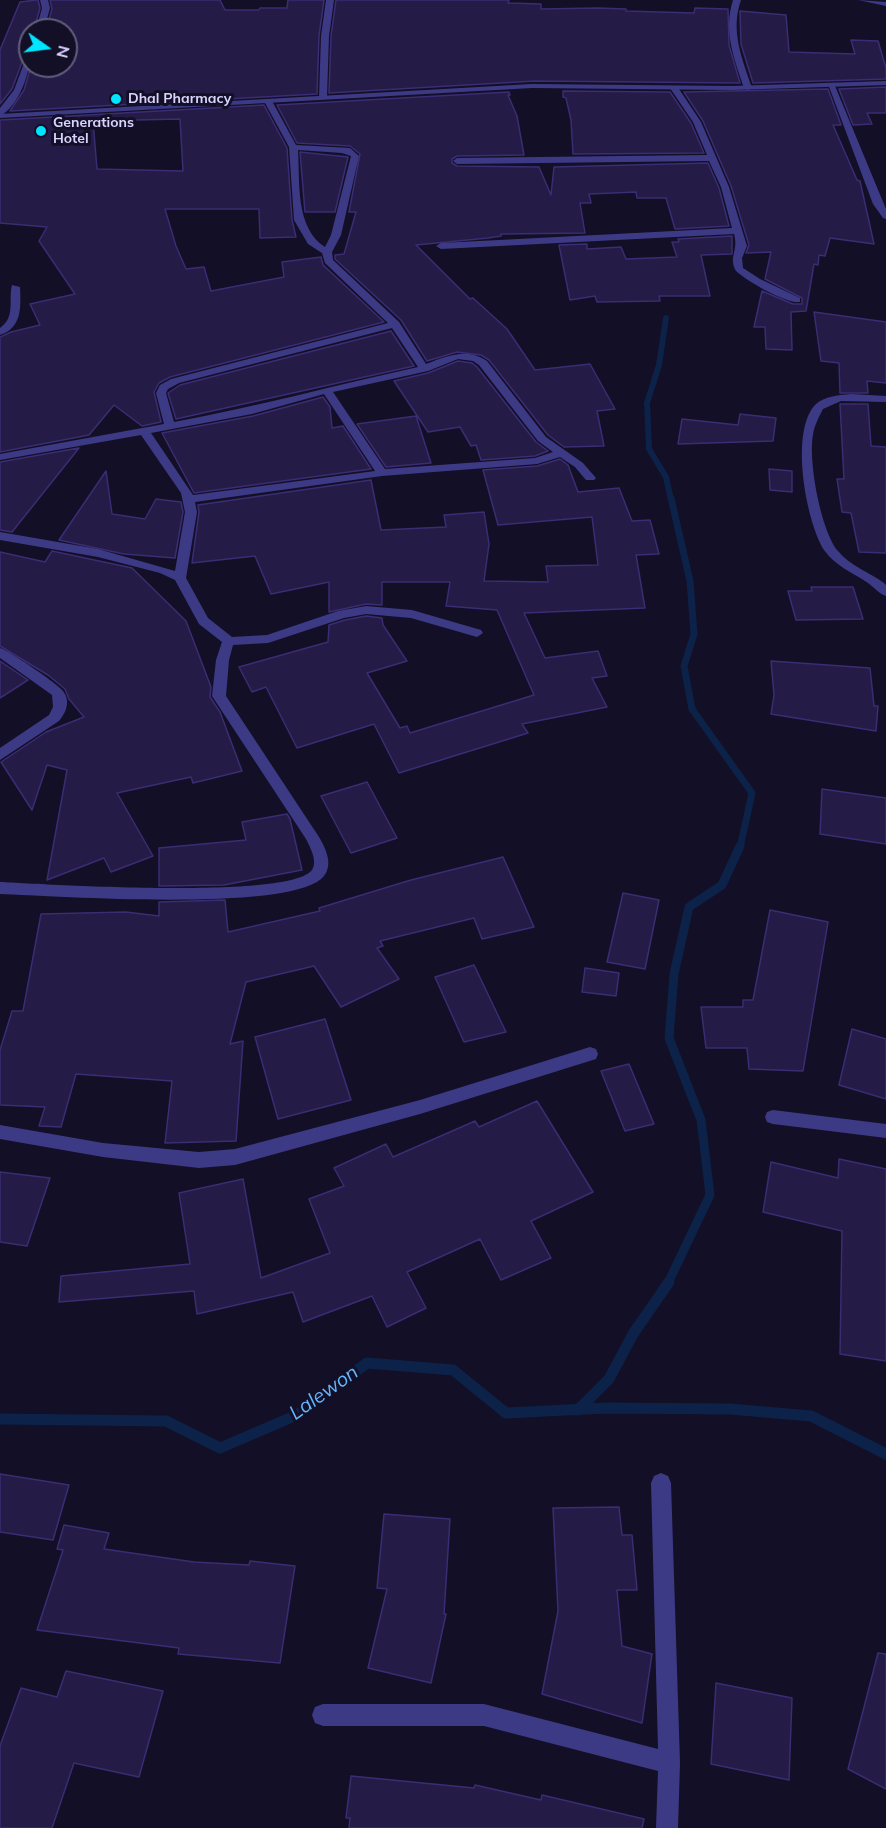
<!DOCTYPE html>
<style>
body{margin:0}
#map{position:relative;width:886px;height:1828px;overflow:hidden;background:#130f26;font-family:Mulish,sans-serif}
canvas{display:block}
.north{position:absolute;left:18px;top:18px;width:60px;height:60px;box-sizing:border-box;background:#130f26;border:2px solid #625e7d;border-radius:50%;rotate:104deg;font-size:16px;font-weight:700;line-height:24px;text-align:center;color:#d9d4ff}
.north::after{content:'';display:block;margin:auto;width:21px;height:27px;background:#00e5ff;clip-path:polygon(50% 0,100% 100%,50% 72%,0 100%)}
</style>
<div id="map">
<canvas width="886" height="1828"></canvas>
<div class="north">N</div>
</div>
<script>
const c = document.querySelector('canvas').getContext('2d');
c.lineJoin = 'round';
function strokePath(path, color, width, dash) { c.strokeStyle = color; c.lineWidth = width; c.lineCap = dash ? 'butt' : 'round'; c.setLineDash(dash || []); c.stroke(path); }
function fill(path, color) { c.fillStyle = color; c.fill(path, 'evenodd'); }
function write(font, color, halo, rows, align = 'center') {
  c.font = font + ' Mulish,sans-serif'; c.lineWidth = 6; c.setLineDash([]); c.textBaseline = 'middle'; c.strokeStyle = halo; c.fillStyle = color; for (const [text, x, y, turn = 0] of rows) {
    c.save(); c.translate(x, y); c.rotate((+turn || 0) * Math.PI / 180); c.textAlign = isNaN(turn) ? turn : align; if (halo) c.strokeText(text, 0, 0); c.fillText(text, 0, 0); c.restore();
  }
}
const streamFar3 = new Path2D(`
 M666,318L659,365L647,403L649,449L666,477L671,500`);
const streamFar2 = new Path2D(`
 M671,498L690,581L694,634L684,666L692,709L752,793L740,848`);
const streamFar1 = new Path2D(`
 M668,1283L710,1195L701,1120L669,1038L674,974L689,907L722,885L740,846`);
const stream = new Path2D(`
 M578,1410L609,1379L633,1334L669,1282
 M0,1419L166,1421L220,1448L297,1415L367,1363L453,1370L506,1413L605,1408L730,1409L811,1416L886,1454`);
const building = new Path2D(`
 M36,0H38L40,8L34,30H30V54L24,57L12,89L0,104V50L20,2Z
 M50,0H220L225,10H259L260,8H287L288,0H324L319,36L317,94L10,111L24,90L31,66H66V30H46L52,9Z
 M336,0H509L508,3L541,4V9L598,8L626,9V11L694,13L695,8L728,9L729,45L740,83L535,81L329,93L331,36Z
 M740,11L786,15L789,52L855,54L851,40L878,41L886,68V79L753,83L741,44Z
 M886,87V113H867L872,124L853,125L839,89Z
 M828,89L841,125H833L857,180L860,181L874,244L830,238L825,256L819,255L818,265L814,264L806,311L791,312L792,350L766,349L765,327H754L762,291L793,304H802V298L765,279L771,252L746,253L749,245L731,186L703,121L684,92Z
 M563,91L670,92L691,123L704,153L573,154L571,120L566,98L563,97Z
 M509,92L510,95H508L517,116L524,155L457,156L452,159V163L457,166L539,167L551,195L554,167L708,163L719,188L729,226L675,229L666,198H637L636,192L589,194L591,203H580L585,233L501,234V236L488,238L416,245L470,299L473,298L507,329L535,370L590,364L615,409L597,411L604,446L564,447L548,435L489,360L481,355L457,352L427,361L401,320L335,259V255L344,254L356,212H349L360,154L350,146L297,143L277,105Z
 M264,105L287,148L292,220L296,237L260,238L259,209H165L176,246L186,269L204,267L211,291L284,277L282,262L321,257L323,265L384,322L170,377L159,383L154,392L161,422L142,426L114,405L89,435L0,452V337L11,332L40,325L30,304L75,294L39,241L47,227L0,223V120ZM180,119L183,171L97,169L93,121Z
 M300,152L348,157L335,212H305Z
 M732,236V254L701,255L710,296H659L660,301L597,302L595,296L570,300L559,245L587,244V249L621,247L626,259L677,257L672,242H679L678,239Z
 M814,312L886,322V383L867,381L868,393H840L839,363L821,361Z
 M391,331L414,366L176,419L168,393L180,385Z
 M458,361L472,363L477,367L536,442L548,451L535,456L481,460L476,445L471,446L460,427L428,432L394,381L428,373Z
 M323,397L330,407L332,428L343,426L371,469L194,493L162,433L253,416Z
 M840,404H868L871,446L886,447V553L859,552L851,513L842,512L837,479H844Z
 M740,414L776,418L773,441L678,444L682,419L738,425Z
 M416,416L431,463L386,467L357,424Z
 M79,448L12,532L0,530V462Z
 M560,459L568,465L578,492L619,488L632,521L650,520L659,554L636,555L645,608L524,613L545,658L598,651L607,676L592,678L607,707L522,724L528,733L399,773L374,724L297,748L266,687L252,692L239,667L328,642L329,625L345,620L366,616L382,618L383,625L407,661L367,673L400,728L407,726L410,733L534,695L497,610L446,606L450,582H382V605L366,604L329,612V582L271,594L255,556L192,563L199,512L198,505L371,480L381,530L446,527L444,515L484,512L489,544L484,581L548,582L546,566L598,565L592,517L498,525L483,470L537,466Z
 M769,469L792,471V492L770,490Z
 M106,471L112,514L145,519L156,499L181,502L183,512L175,558L124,554L59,540Z
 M52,551L132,568L186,621L211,687L210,697L220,712L242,771L193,783L191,777L117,793L153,856L111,872L104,858L47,880L67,770L47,765L32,810L1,762L46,732L84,717L69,699L65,689L48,675L0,646V552L45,562Z
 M811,587H853L863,619L796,620L788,591H812Z
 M0,661L28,680L0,698Z
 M771,661L870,668L874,706H878L876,731L771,714L774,695Z
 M367,782L397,838L351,853L321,796Z
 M822,789L886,798V844L820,834Z
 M287,814L290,819L302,870L224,885L159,886V848L246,840L242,822Z
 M503,857L534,927L482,939L474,918L380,941L383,946L377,948L399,979L341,1007L314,966L246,982L230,1044L243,1041L236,1141L165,1143L172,1081L76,1074L61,1127L39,1126L45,1107L0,1105V1050L12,1011H23L41,914L126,912L159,916V902L225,900L228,932L320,911L319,908L411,880Z
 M623,893L659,900L645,969L607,962Z
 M770,910L828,922L803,1071L749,1069L747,1048H706L701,1007H743V1000H753Z
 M474,965L506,1032L464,1042L435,977Z
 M585,968L619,973L616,996L582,992Z
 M325,1019L351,1100L278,1119L255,1037Z
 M852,1029L886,1039V1099L839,1085Z
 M629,1064L654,1124L625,1131L601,1071Z
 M537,1101L593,1192L531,1221L551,1258L501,1280L480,1239L407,1272L426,1308L387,1327L372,1296L303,1322L293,1292L197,1314L194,1291L59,1302L61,1276L190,1264L179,1193L243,1179L261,1278L330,1253L309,1199L344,1186L334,1168L386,1144L393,1157L475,1121L479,1127Z
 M839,1159L886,1169V1361L840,1354L842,1231L763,1212L771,1162L838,1178Z
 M0,1172L50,1178L27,1246L0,1242Z
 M0,1474L69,1485L53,1540L0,1532Z
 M619,1507L622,1535H632L637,1590H617L622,1646L652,1654L642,1723L542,1694L558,1611L553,1508Z
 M384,1514L450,1519L444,1614H446L431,1683L368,1668L387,1589L377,1588Z
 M64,1525L109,1533L104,1549L194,1562L249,1565L250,1561L295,1566L280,1663L178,1654L179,1648L37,1630L63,1550L57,1549Z
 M878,1653L886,1654V1789L848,1769Z
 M66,1671L163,1691L139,1777L74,1763L52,1828H0V1746L21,1688L57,1697Z
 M716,1683L792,1698L789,1780L711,1764Z
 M351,1776L474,1788L475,1785L541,1800L542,1795L644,1819L642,1828H349L350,1818H346Z`);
const minor = new Path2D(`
 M40,0H48L50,8L44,30H36L42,8Z
 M326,0H334L329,36L327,97L323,99L319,97L321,36Z
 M733,0H741C730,31 742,58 752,88L748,90L744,88C734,58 723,31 733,0Z
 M858,0L886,2V6Z
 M30,56C30,74 18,107 0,116V108L14,90L26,58Z
 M828,84L835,86L886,209V219L883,218L873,204Z
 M671,86H677L701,122L729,187L747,246L742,258L743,268L760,279L800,298V302C786,304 747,281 736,271C728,257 739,251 734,234L441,249L436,246L441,243L732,228L721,187L709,161L457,164L453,161L457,158L707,155L693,122L670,88Z
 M268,99L272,101L296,145L350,148L359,156L341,235L332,252L333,260L399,322L426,364C447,356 467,347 487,361L546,437L583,463L596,478L594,480H586L575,467L560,457L537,464L382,476L195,502L197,512L186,578L208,618L232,637L267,635L338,611L366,606L412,610L481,630L483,633L477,637L411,618L366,614L344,618L268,643L233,645L229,660L226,696L319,837C326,849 335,867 321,879C282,912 58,896 0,894V882C46,884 289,900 312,870C318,861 310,847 306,839L212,696L216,660L222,642L199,624L175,580L160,573L98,557L0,540V532L98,549L175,571L185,512L181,493L141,435L0,460V454L164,424L156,393L160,385L171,379L388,323L325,263L322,253L308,244L294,220L289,147L264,101ZM298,150L342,153L351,156L331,235L325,247C295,228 300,182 298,150ZM392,328L418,367C336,385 256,407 174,422L166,393L168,389L179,383ZM458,359L473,361L479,365L538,441L553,452L535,458L385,469L333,392L428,371ZM324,394L375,471L193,495L151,433L252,414Z
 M12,285L20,287C21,307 22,328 0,335V328C16,317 8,300 12,285Z
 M851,394L886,396V402L841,401L823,409C819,417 814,426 813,435C808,461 821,531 838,551C850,566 869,572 884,583L886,585V596C879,594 874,587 868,583C852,572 835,566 824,550C806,521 789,430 816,404C825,396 840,395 851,394Z
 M0,648C8,650 58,684 63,691C71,701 66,713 59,721L0,760V748L49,715L53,707L52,695L0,658Z
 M590,1047L596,1049L598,1054L596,1059L420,1114L235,1165L199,1168L103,1157L0,1139V1125L103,1143L199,1152L235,1149L420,1100Z
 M773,1110L886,1124V1138L773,1124L767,1122L765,1117L767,1112Z
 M661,1473L668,1476L671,1483L680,1763L678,1828H656L658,1771L484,1726H323L315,1723L312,1715L315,1707L323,1704H484L658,1749L651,1483L654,1476Z`);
const tertiary = new Path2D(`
 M886,81V85L732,90L532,88L0,118V114L532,84L732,86Z`);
const markers = [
 [116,99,6,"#00e5ff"],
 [41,131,6,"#00e5ff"]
];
const farPoinames = [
 ["Dhal Pharmacy",128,99],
 ["Generations",53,123],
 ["Hotel",53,139]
];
const nearWaternames = [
 ["Lalewon",324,1393,-35]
];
strokePath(streamFar3, '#0c2248', 6);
strokePath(streamFar2, '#0c2248', 7);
strokePath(streamFar1, '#0c2248', 9);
strokePath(stream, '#0c2248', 11);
fill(building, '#241b47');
strokePath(building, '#3b2d73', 1.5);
fill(minor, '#3d3a85');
fill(tertiary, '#3d3a85');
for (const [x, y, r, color] of markers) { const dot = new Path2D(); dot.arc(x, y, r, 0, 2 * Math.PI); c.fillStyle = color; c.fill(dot); strokePath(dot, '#130f26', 2); }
write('bold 14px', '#d9d4ff', '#130f26', farPoinames, 'left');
write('italic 20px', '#62b6ff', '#130f26', nearWaternames);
</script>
